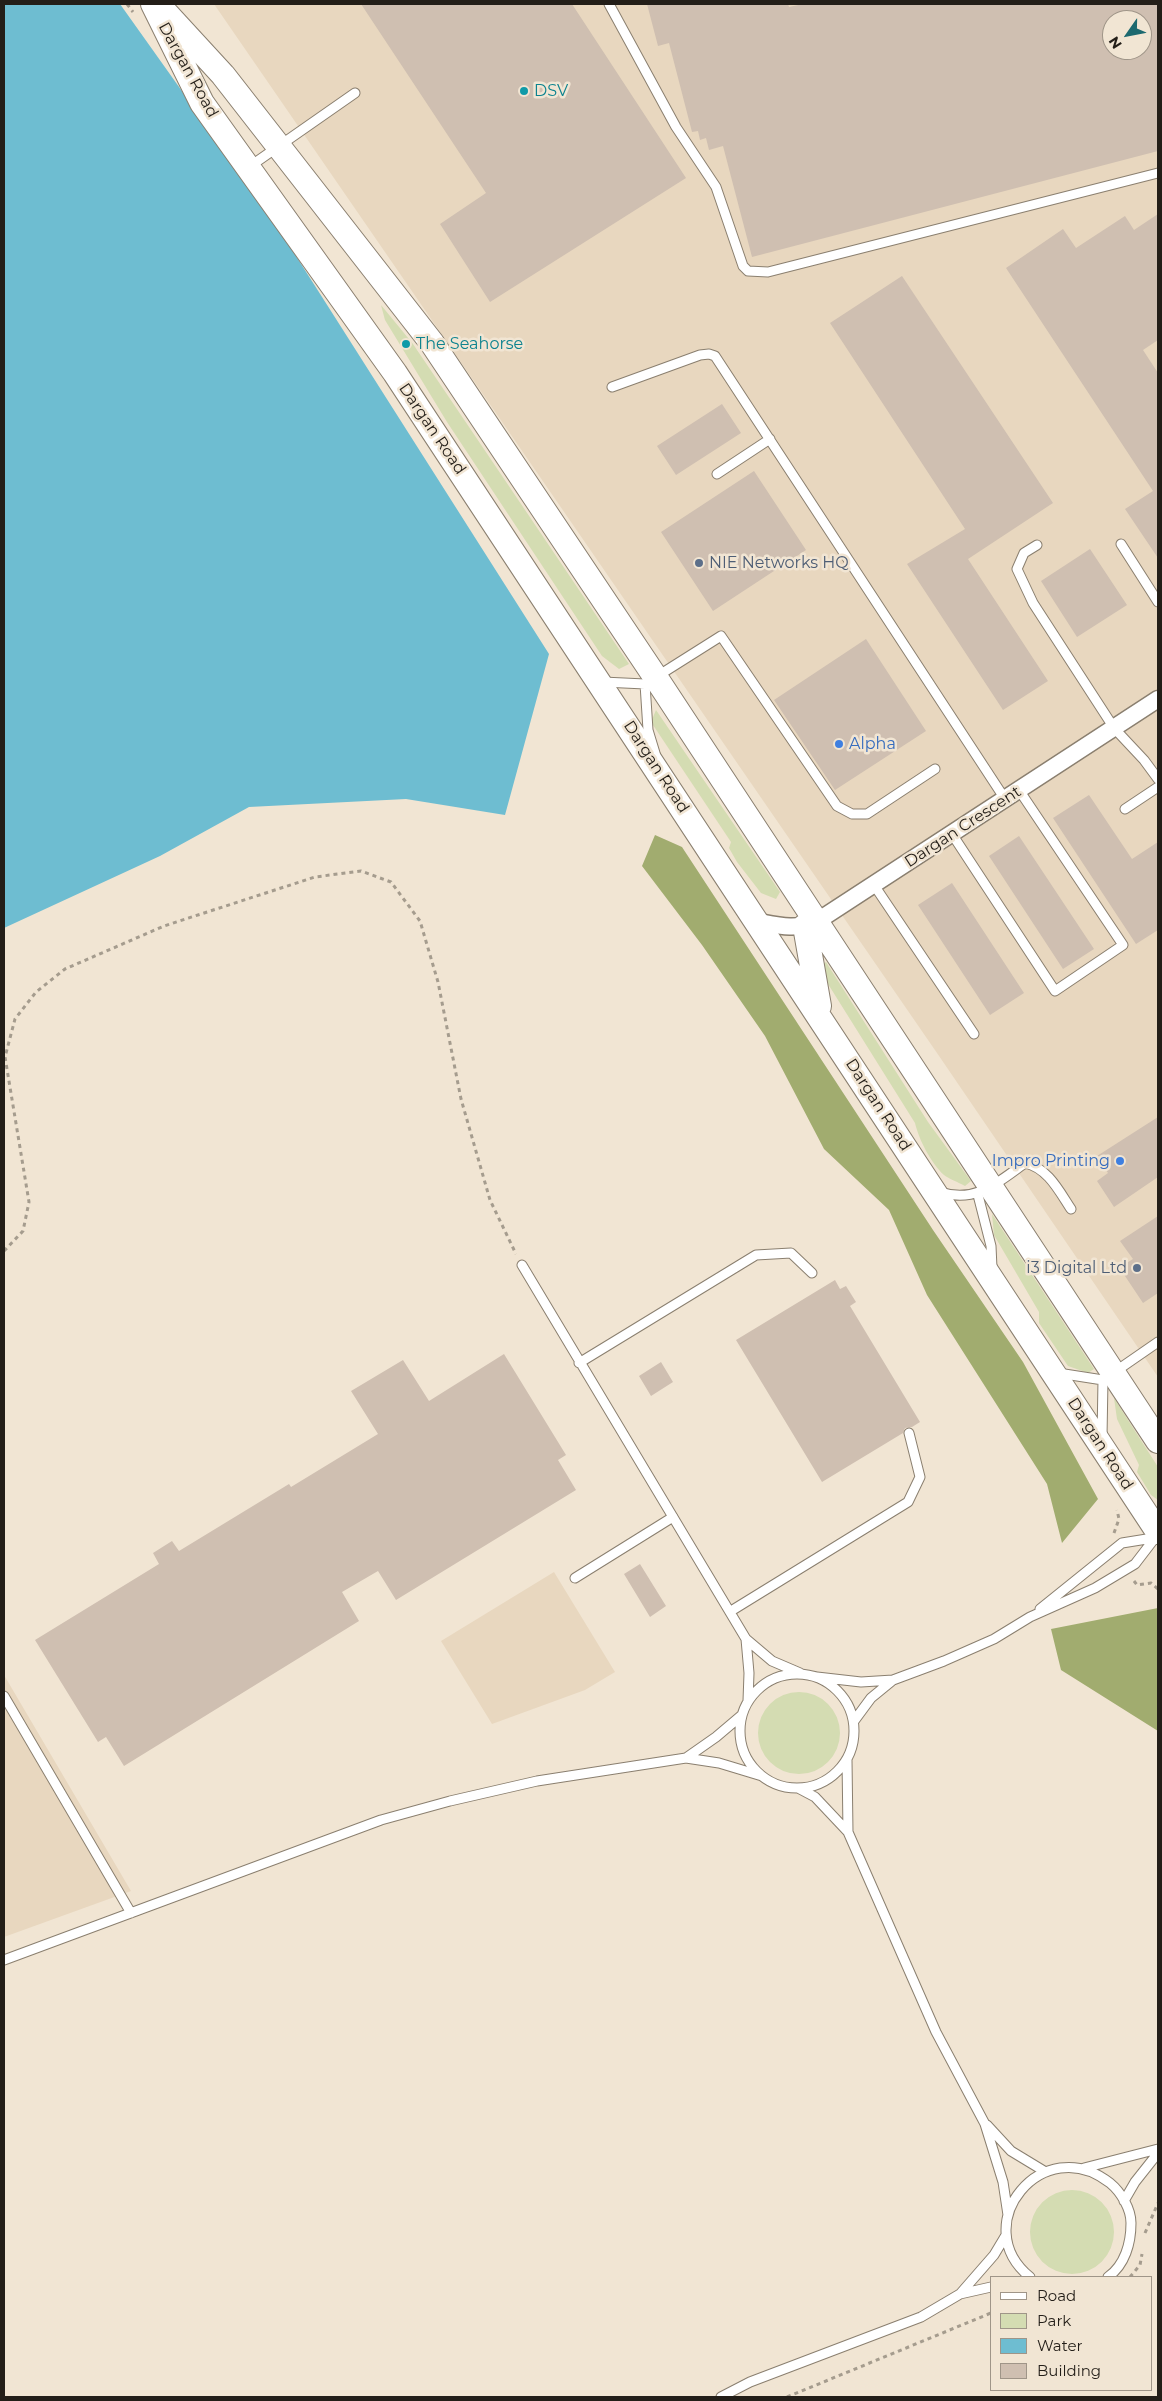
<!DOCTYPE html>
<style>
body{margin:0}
#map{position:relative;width:1162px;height:2401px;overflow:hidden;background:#f1e5d3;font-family:Montserrat,sans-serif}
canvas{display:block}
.frame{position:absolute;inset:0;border:5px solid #231e18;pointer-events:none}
.legend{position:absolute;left:990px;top:2276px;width:162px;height:115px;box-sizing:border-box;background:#f1e5d3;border:1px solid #9f9588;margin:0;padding:6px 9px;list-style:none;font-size:15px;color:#231e18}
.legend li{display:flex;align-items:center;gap:10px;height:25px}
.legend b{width:25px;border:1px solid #9f9588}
.north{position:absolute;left:1102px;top:10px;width:50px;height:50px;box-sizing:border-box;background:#f1e5d3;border:1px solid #9f9588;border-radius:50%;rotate:237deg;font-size:14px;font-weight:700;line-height:20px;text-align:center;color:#231e18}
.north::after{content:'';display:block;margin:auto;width:18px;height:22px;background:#1c696f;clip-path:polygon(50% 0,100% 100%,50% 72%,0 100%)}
</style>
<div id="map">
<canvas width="1162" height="2401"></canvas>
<div class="frame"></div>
<ul class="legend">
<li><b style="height:6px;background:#fff"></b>Road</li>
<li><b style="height:14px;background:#d4dcb2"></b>Park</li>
<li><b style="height:14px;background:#6ebdd1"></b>Water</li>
<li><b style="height:14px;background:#cfbfb1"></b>Building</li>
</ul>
<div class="north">N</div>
</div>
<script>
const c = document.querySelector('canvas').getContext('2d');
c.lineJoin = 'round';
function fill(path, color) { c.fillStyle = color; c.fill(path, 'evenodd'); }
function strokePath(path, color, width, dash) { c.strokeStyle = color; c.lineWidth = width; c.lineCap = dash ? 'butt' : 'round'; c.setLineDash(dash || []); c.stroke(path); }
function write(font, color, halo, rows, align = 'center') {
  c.font = font + ' Montserrat,sans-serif'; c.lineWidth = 5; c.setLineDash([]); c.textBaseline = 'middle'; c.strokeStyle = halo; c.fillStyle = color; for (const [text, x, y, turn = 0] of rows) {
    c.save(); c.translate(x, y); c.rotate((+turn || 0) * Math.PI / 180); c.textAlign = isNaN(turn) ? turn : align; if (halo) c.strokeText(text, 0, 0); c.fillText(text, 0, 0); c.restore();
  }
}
const built = new Path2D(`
 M214,4H1158V1377L937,1053ZM1112,20H1142V50H1112Z
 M554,1572L615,1672L585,1690L492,1724L441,1641Z
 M4,1675L131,1891L4,1937Z`);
const green = new Path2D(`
 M381,305L413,344L629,664L619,669L602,656L447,422L385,320Z
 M656,710L780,892L776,899L761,893L737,862L729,848L731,842L651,722Z
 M826,962L928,1122L971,1181L965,1186C958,1182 949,1179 944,1175C931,1163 919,1140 915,1123L823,976L819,967Z
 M992,1214L1094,1369L1088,1373L1068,1366L1039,1323V1312L994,1235Z
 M1114,1398L1158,1467V1500L1151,1495L1137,1472L1139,1465L1117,1419Z
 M758 1733a41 41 0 1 1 82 0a41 41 0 1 1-82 0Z
 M1030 2232a42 42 0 1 1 84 0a42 42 0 1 1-84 0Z`);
const forest = new Path2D(`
 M655,835L682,847L933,1230L1023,1362L1098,1499L1062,1543L1047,1484L927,1295L889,1210L824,1149L765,1036L702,945L642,866Z
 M1158,1608V1731L1061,1670L1051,1629Z`);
const water = new Path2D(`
 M4,4H120L268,212L549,654L505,815L406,799L249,807L160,856L4,928Z`);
const building = new Path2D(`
 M361,4H572L686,178L490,302L440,224L486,193Z
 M647,4H788L789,7L803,4H1158V151L752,257L723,146L709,150L706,138L700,140L698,131L692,132L669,43L658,46ZM1112,20H1142V50H1112Z
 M1158,214V340L1143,350L1158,373V558L1125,509L1153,491L1006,268L1063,229L1076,248L1125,216L1134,230Z
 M902,276L1053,503L968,559L1048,681L1003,710L907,564L965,529L830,323Z
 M722,404L741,433L676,475L657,446Z
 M754,471L806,550L713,611L661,532Z
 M1090,549L1127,605L1077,637L1041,581Z
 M866,639L926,731L835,790L774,700Z
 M1089,795L1132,859L1158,842V930L1136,944L1053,818Z
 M1019,836L1094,949L1063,969L989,856Z
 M952,883L1024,993L990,1015L918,905Z
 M1158,1117V1177L1114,1207L1097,1181L1108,1173L1097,1156Z
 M1158,1216V1293L1143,1303L1123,1273L1128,1269L1125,1264L1133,1259L1120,1241Z
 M835,1280L840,1289L846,1286L856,1302L850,1306L920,1422L912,1427L905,1428L903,1433L822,1482L736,1340Z
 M504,1354L566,1455L558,1460L576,1490L396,1600L378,1571L342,1592L359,1621L124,1766L106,1737L98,1742L35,1640L159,1564L153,1553L172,1541L179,1551L289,1484L291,1487L378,1434L351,1391L403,1360L429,1401Z
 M661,1362L673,1382L651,1396L639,1376Z
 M640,1564L666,1606L650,1617L624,1574Z`);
const path = new Path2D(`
 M127,4L133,12
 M4,1251L23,1231L29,1202L5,1057L15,1019L36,992L65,969L164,926L315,877L361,871L391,882L420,921L438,982L461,1099L490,1200L516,1254
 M1114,1533L1119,1519L1117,1510
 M1134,1581L1137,1585L1151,1583L1158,1589
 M1145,2233L1158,2203
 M1130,2277L1140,2265L1142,2254
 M787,2397L991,2313`);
const lane = new Path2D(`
 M609,4L676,127L716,187L743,266L748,271L768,272L1158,173
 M249,167L355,93
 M612,387L700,355L709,354L715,356L1005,799
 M717,474L770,439
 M1121,544L1158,602
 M1037,545L1024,553L1017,569L1033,603L1114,728L1144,760L1158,779
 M603,682L645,684L721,636L837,806L852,814H867L935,769
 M645,684L648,730L655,753
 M1125,809L1158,787
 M952,834L1055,991L1123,945L1019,790
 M874,885L974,1034
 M940,1192C976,1204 998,1182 1025,1163C1048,1168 1059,1191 1071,1209
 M978,1195L991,1246L992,1268
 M522,1265L746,1639L772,1661L800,1673
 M579,1363L756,1255L791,1253L812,1273
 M1058,1373L1103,1380L1158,1342
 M1102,1437L1103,1380
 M575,1578L673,1517
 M1040,1609L1122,1543L1153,1538
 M731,1611L908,1502L920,1477L909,1433
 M746,1639L749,1673L748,1701
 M740 1731a57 57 0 1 1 114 0a57 57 0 1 1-114 0Z
 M817,1677L861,1682L893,1680L944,1661L994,1639L1030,1617L1095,1588L1135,1564L1158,1534
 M4,1696L131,1913
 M854,1721L871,1698L893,1680
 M686,1758L716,1737L742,1715
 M847,1760L848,1832
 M798,1788L815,1797L848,1832L936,2032L985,2124L1003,2182L1008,2215
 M4,1960L381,1820L450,1801L537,1781L686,1758L719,1763L762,1776
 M987,2125L1011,2151L1044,2171
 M1084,2168L1158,2149
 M1124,2201L1135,2182L1158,2153
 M1030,2277C966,2225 1043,2130 1110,2183C1121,2192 1131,2209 1131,2223C1131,2243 1125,2265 1108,2277
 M960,2294L994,2255L1006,2235
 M721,2397L750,2382L921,2317L960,2294L991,2287`);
const street = new Path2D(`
 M759,922C780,926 796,930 816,922L1158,699`);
const secondary = new Path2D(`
 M153,4L202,103L395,373L1158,1532
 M166,13L223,75L432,343L656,678L1158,1441
 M805,926L819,1006`);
const markers = [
 [524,91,5,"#0f9aa8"],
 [406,344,5,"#0f9aa8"],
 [699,563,5,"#5c6f8a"],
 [839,744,5,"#3f7fe0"],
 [1120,1161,5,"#3f7fe0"],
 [1137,1268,5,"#5c6f8a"]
];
const streetNames = [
 ["Dargan Road",188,70,61],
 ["Dargan Road",432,429,56],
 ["Dargan Road",656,767,57],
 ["Dargan Crescent",963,827,-33],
 ["Dargan Road",878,1105,57],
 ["Dargan Road",1100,1444,57]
];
const cultureNames = [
 ["DSV",534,91],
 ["The Seahorse",416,344]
];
const serviceNames = [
 ["NIE Networks HQ",709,563],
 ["i3 Digital Ltd",1127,1268,"right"]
];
const shopNames = [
 ["Alpha",849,744],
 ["Impro Printing",1110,1161,"right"]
];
fill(built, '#e8d7bf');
fill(green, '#d4dcb2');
fill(forest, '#a1ac6f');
fill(water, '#6ebdd1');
fill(building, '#cfbfb1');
strokePath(lane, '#8a7f6f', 11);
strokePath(street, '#8a7f6f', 19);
strokePath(secondary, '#8a7f6f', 26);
strokePath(path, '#a59c8e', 3, [4, 4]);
strokePath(lane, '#fff', 9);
strokePath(street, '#fff', 16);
strokePath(secondary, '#fff', 24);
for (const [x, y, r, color] of markers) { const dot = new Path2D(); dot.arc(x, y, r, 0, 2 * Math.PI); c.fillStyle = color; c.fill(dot); strokePath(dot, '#f1e5d3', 2); }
write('16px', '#231e18', '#f1e5d3', streetNames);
write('16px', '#0d838f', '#f1e5d3', cultureNames, 'left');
write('16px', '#4e5e75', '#f1e5d3', serviceNames, 'left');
write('16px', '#366cbe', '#f1e5d3', shopNames, 'left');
</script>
